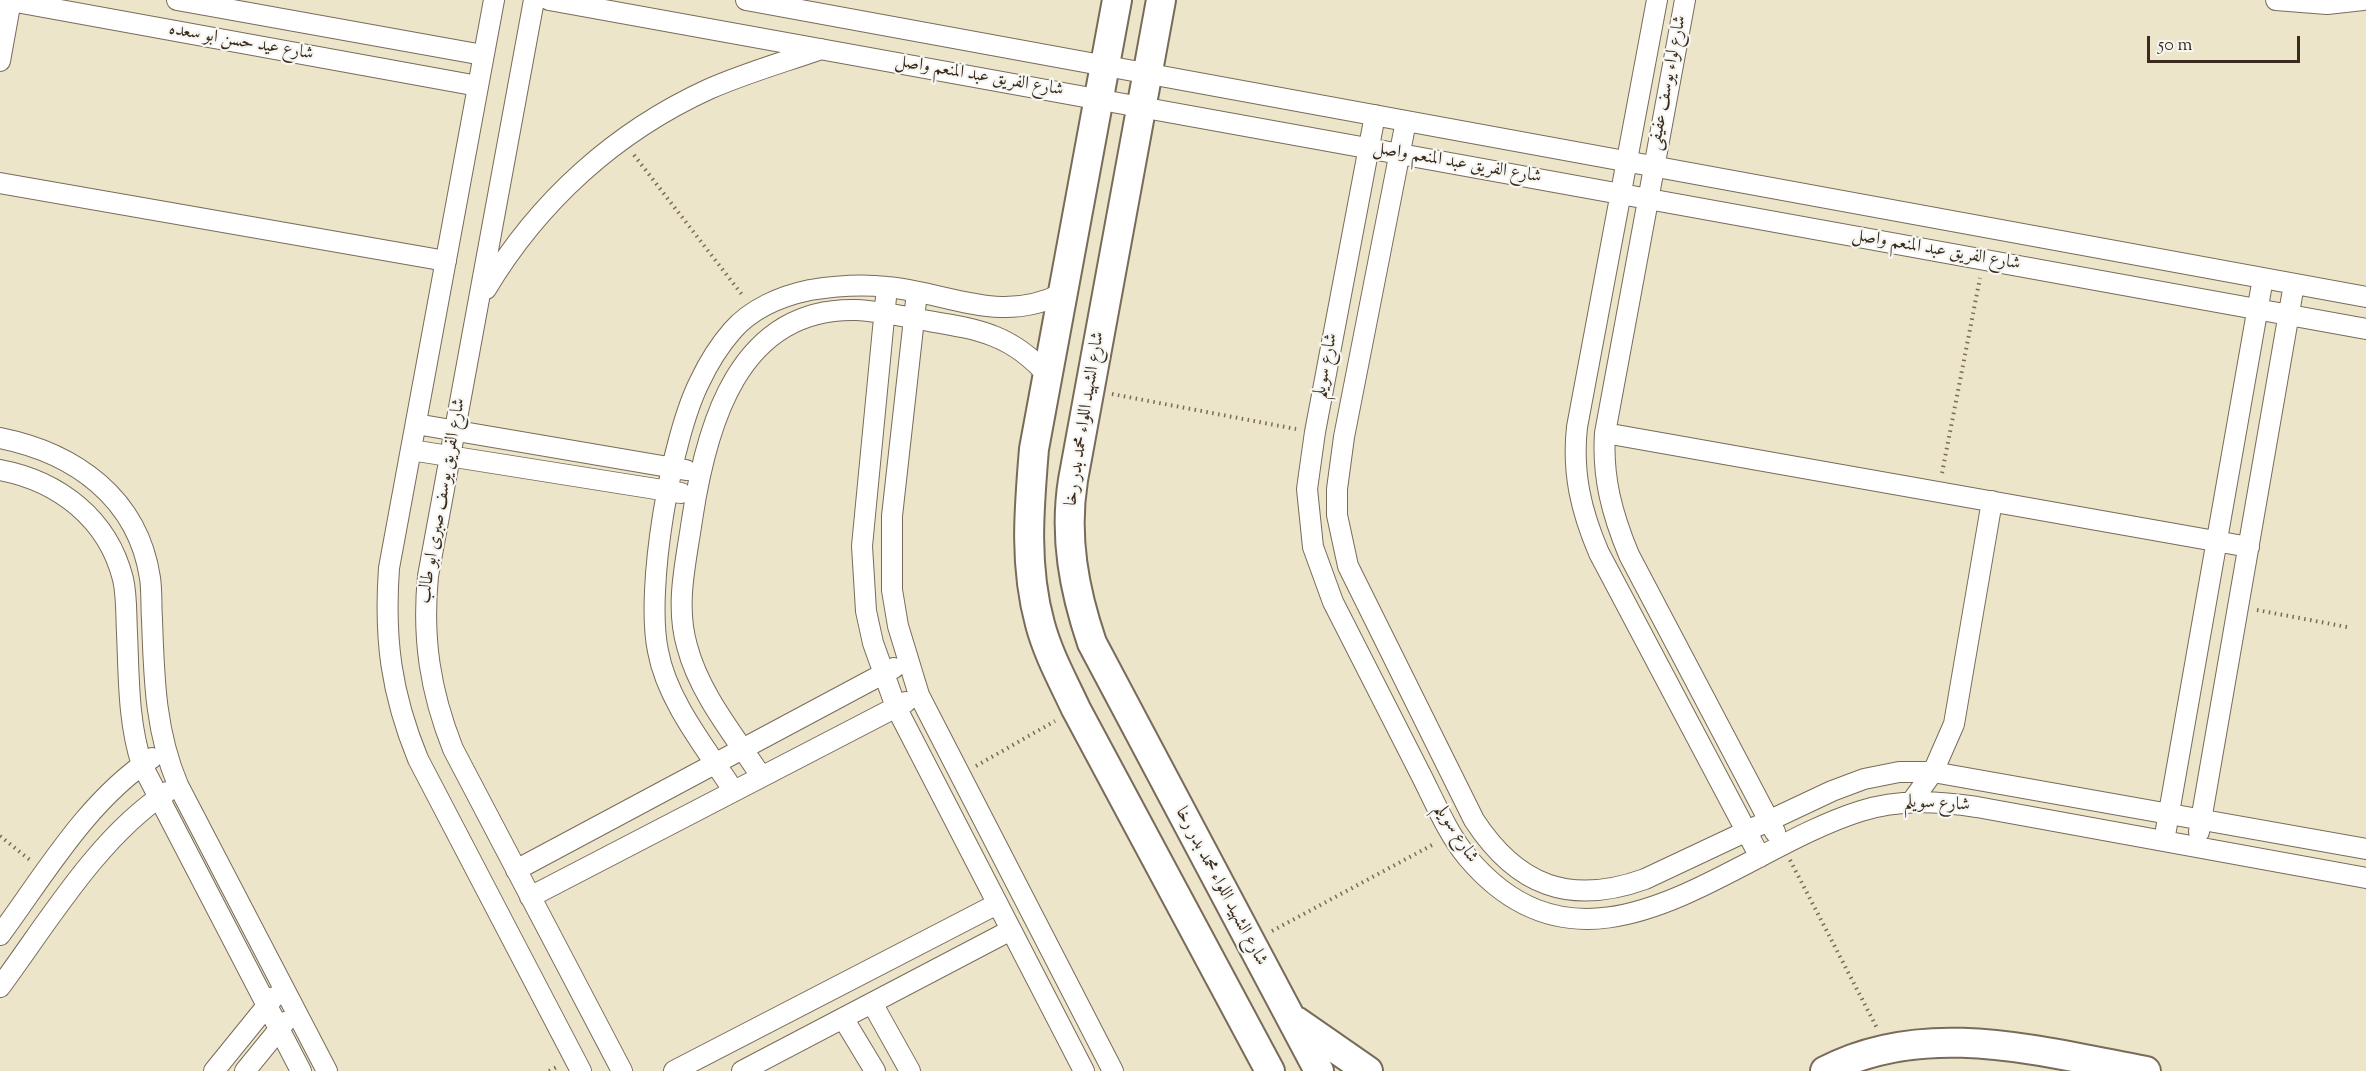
<!DOCTYPE html>
<meta charset="utf-8">
<style>
body{margin:0}
#map{position:relative;width:2366px;height:1071px;overflow:hidden;background:#ece5ca;font-family:"Sorts Mill Goudy",serif}
canvas{display:block}
.scale{position:absolute;left:2147px;top:36px;width:153px;height:27px;box-sizing:border-box;border:3px solid #3b2a1e;border-top:0;padding-left:8px;font-size:18px;line-height:21px;white-space:nowrap;color:#3b2a1e;-webkit-text-stroke:4px #f6f6f2;paint-order:stroke}
</style>
<div id="map">
<canvas width="2366" height="1071"></canvas>
<div class="scale">50 m</div>
</div>
<script>
const c = document.querySelector('canvas').getContext('2d');
c.lineJoin = 'round';
function strokePath(path, color, width, dash) { c.strokeStyle = color; c.lineWidth = width; c.lineCap = dash ? 'butt' : 'round'; c.setLineDash(dash || []); c.stroke(path); }
function write(font, color, halo, rows, align = 'center') {
  c.font = font + ' "Sorts Mill Goudy",Amiri,serif'; c.lineWidth = 4.5; c.setLineDash([]); c.textBaseline = 'middle'; c.strokeStyle = halo; c.fillStyle = color; for (const [text, x, y, turn = 0] of rows) {
    c.save(); c.translate(x, y); c.rotate((+turn || 0) * Math.PI / 180); c.textAlign = isNaN(turn) ? turn : align; if (halo) c.strokeText(text, 0, 0); c.fillText(text, 0, 0); c.restore();
  }
}
const path = new Path2D(`
 M634,155L743,296
 M1112,394L1296,429
 M1942,473L1980,278
 M2257,610L2347,627
 M976,766L1055,721
 M0,836L30,860
 M1790,860L1878,1030
 M1272,931L1434,844
 M549,1071L559,1066`);
const street = new Path2D(`
 M5,0L478,86
 M177,0L483,55
 M494,0L389,568C384,639 391,693 418,759L581,1071
 M534,0L428,576C422,638 430,691 453,749L622,1071
 M549,0L2366,329
 M746,0L2366,297
 M1657,0L1577,427C1572,473 1581,511 1599,553L1760,857
 M1685,0L1605,433C1602,477 1612,514 1629,555L1775,832
 M2276,0L2327,4L2363,0
 M0,61L11,0
 M1375,115L1315,432L1307,489L1313,547L1333,602C1362,658 1390,715 1419,771C1434,800 1447,833 1468,858C1590,1002 1732,851 1861,811C1899,799 1937,801 1977,807L2366,878
 M1406,121L1344,437L1337,489V515L1348,566L1474,820C1517,886 1570,906 1645,879L1832,791L1864,779L1899,772H1933L2366,849
 M0,183L446,261
 M887,287L862,546L866,611L873,643L896,707L1084,1071
 M486,289C539,201 615,132 709,89C745,73 784,62 821,49
 M917,292L892,516V590L898,626L919,695L1113,1071
 M416,424L686,470
 M1605,433L2249,547
 M0,438C75,453 138,498 150,578C152,591 151,606 152,619C154,677 155,731 178,785L327,1071
 M411,450L681,493
 M0,470C59,481 108,519 123,579C127,596 126,615 127,633C129,678 128,722 142,765L301,1071
 M761,776C734,735 699,693 687,646C675,604 686,562 692,520C706,426 738,307 856,310C878,311 901,316 923,320C976,329 1011,333 1048,376
 M733,790C706,748 667,701 658,651C645,589 671,438 700,381C708,364 719,346 732,331C751,309 781,296 810,290C835,286 862,284 887,287C951,293 1000,325 1063,293
 M1912,801L1933,772L1954,724L1992,501
 M2199,832L2294,284
 M2164,841L2263,278
 M516,870L894,668
 M530,897L906,702
 M0,935C45,874 87,801 152,758
 M0,987C48,922 99,836 167,792
 M872,1003L910,1071
 M843,1018L875,1071
 M214,1071L274,997
 M245,1071L285,1022
 M674,1071L997,904
 M742,1071L1011,930`);
const secondary = new Path2D(`
 M1117,0L1034,449C1029,509 1024,566 1040,624C1048,654 1063,681 1076,709L1270,1071
 M1161,0L1073,480C1064,537 1074,590 1092,643L1319,1071
 M1296,1021L1368,1071
 M1825,1071C1926,1018 2041,1052 2146,1071`);
const streetNames = [
 ["شارع عيد حسن ابو سعده",241,43,10],
 ["شارع الفريق عبد المنعم واصل",979,77,10],
 ["شارع لواء يوسف عفيفى",1669,83,-79],
 ["شارع الفريق عبد المنعم واصل",1457,164,10],
 ["شارع الفريق عبد المنعم واصل",1936,251,10],
 ["شارع سويلم",1327,366,-79],
 ["شارع الشهيد اللواء محمد بدر رخا",1086,419,-81],
 ["شارع الفريق يوسف صبرى ابو طالب",443,501,-80],
 ["شارع سويلم",1937,805,3],
 ["شارع سويلم",1455,834,58],
 ["شارع الشهيد اللواء محمد بدر رخا",1220,887,62]
];
strokePath(street, '#796b5a', 22);
strokePath(secondary, '#796b5a', 32);
strokePath(path, '#796b5a', 4, [1.5, 4.5]);
strokePath(street, '#fff', 20);
strokePath(secondary, '#fff', 28);
write('18px', '#3b2a1e', '#f6f6f2', streetNames);
</script>
